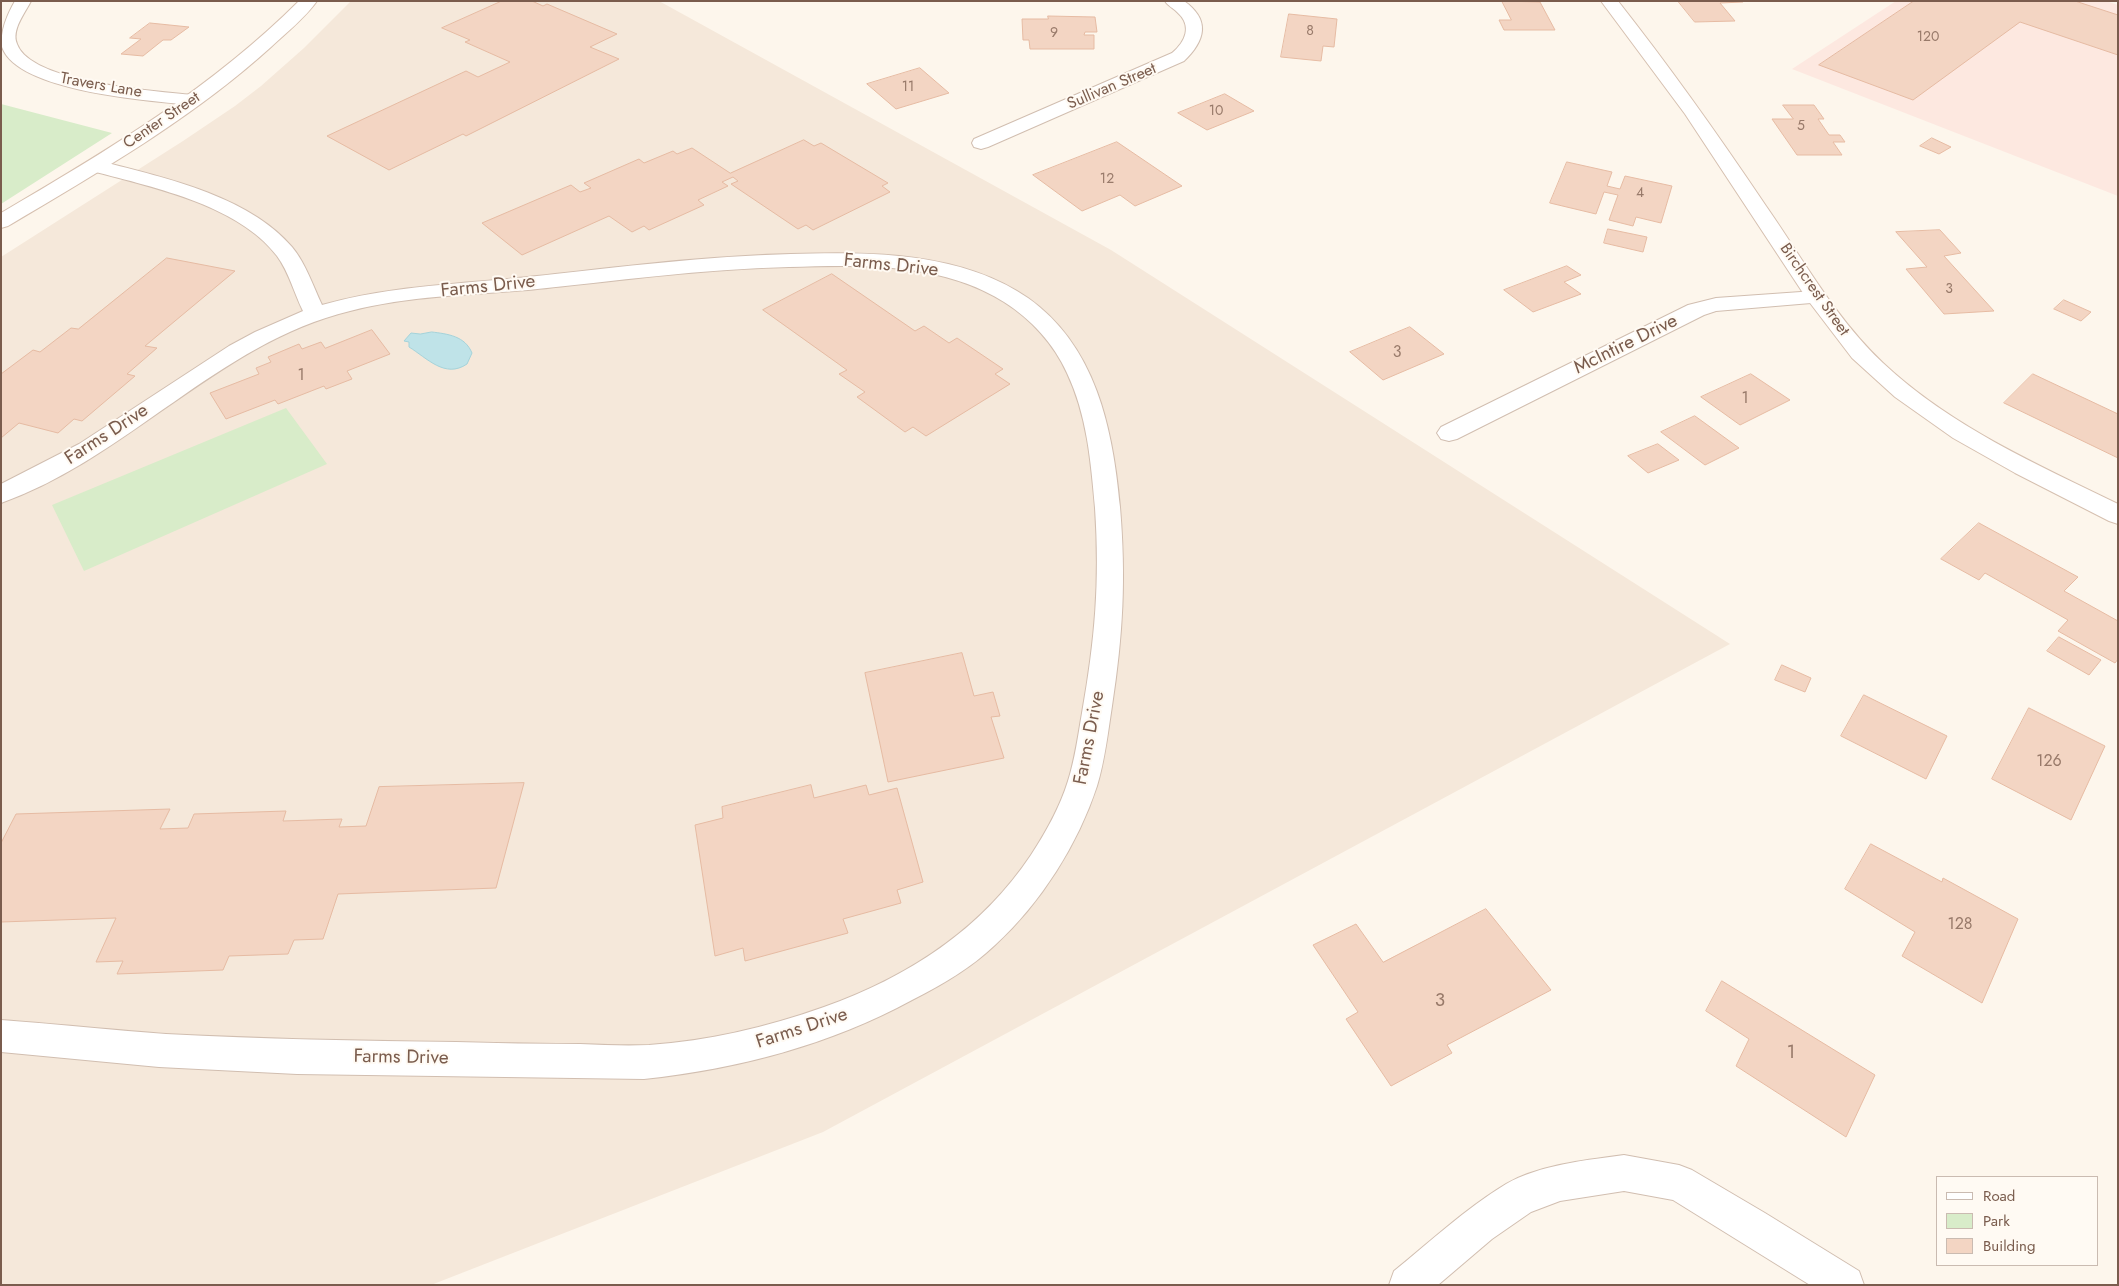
<!DOCTYPE html>
<style>
body{margin:0}
#map{position:relative;width:2119px;height:1286px;overflow:hidden;background:#fdf6ec;font-family:Jost,sans-serif}
canvas{display:block}
.frame{position:absolute;inset:0;border:2px solid #7a5c4d;pointer-events:none}
.legend{position:absolute;left:1936px;top:1176px;width:162px;height:90px;box-sizing:border-box;background:#fffaf3;border:1px solid #cabbb1;margin:0;padding:6px 9px;list-style:none;font-size:15px;color:#7a5c4d}
.legend li{display:flex;align-items:center;gap:10px;height:25px}
.legend b{width:25px;border:1px solid #cabbb1}
</style>
<div id="map">
<canvas width="2119" height="1286"></canvas>
<div class="frame"></div>
<ul class="legend">
<li><b style="height:6px;background:#fff"></b>Road</li>
<li><b style="height:14px;background:#d8ecc9"></b>Park</li>
<li><b style="height:14px;background:#f3d5c3"></b>Building</li>
</ul>
</div>
<script>
const c = document.querySelector('canvas').getContext('2d');
c.lineJoin = 'round';
function fill(path, color) { c.fillStyle = color; c.fill(path, 'evenodd'); }
function strokePath(path, color, width, dash) { c.strokeStyle = color; c.lineWidth = width; c.lineCap = dash ? 'butt' : 'round'; c.setLineDash(dash || []); c.stroke(path); }
function write(font, color, halo, rows, align = 'center') {
  c.font = font + ' Jost,sans-serif'; c.lineWidth = 4; c.setLineDash([]); c.textBaseline = 'middle'; c.strokeStyle = halo; c.fillStyle = color; for (const [text, x, y, turn = 0] of rows) {
    c.save(); c.translate(x, y); c.rotate((+turn || 0) * Math.PI / 180); c.textAlign = isNaN(turn) ? turn : align; if (halo) c.strokeText(text, 0, 0); c.fillText(text, 0, 0); c.restore();
  }
}
const residential = new Path2D(`
 M351,1H659L1111,250L1730,644L823,1132L431,1285H1V257L183,141L235,106L261,86L304,48Z`);
const commercial = new Path2D(`
 M1896,1H2106L2118,5V196L1792,69Z`);
const green = new Path2D(`
 M1,104L112,133L1,204Z
 M286,408L327,464L84,571L52,505Z`);
const water = new Path2D(`
 M432,332C448,334 465,336 472,353L467,364C445,379 427,358 409,347V342L404,341L411,333L420,334Z`);
const building = new Path2D(`
 M502,1H532L543,6L547,4L617,34L590,47L619,59L466,136L463,134L389,170L327,136L466,71L478,77L510,62L465,42L470,40L442,28Z
 M1502,1L1540,2L1555,30H1504L1499,20H1511Z
 M1678,1H1743V2L1720,3L1735,21L1695,22Z
 M1914,1H2075L2118,15V55L2020,22L1913,100L1819,65Z
 M1289,14L1337,19L1334,47L1323,46L1321,61L1281,57Z
 M1048,16L1095,17L1097,32H1085L1084,35H1094V49H1030L1029,40H1023L1022,19H1048Z
 M150,23L189,27L171,40H163L143,56L121,54L141,39L130,38Z
 M920,68L949,93L896,109L867,84Z
 M1225,94L1254,111L1207,130L1178,113Z
 M1783,105H1814L1824,119H1818L1829,135H1840L1845,142H1833L1842,155H1797L1772,119H1793Z
 M1932,138L1951,147L1939,154L1920,146Z
 M804,140L814,146L821,143L888,183L882,186L890,192L813,230L806,225L798,229L731,184L738,181L733,177L722,182L728,186L698,200L704,205L649,230L644,226L632,232L609,216L522,255L482,223L571,185L580,192L591,188L584,183L639,159L644,163L673,151L677,154L692,148L730,173Z
 M1117,142L1182,186L1135,206L1120,195L1082,211L1033,175Z
 M1567,162L1612,172L1607,186L1620,189L1625,176L1672,186L1661,223L1636,217L1633,226L1609,220L1618,195L1604,192L1596,214L1550,203Z
 M1608,229L1647,237L1643,252L1604,243Z
 M1940,230L1961,253L1944,256L1994,311L1944,314L1906,269L1927,267L1896,232Z
 M167,258L235,271L145,346L157,348L127,374L135,376L82,421L74,419L58,433L19,423L1,438V374L33,350L40,352L71,328L78,329Z
 M1567,266L1581,275L1564,282L1581,294L1533,312L1504,290Z
 M832,274L915,331L924,326L949,343L957,338L1003,369L995,374L1010,384L926,436L913,427L905,432L857,397L865,392L839,374L847,370L763,310Z
 M2064,300L2091,312L2081,321L2054,309Z
 M1410,327L1444,354L1383,380L1350,352Z
 M372,330L390,354L347,371L352,379L326,389L324,386L278,404L275,400L226,419L210,393L259,374L256,368L271,362L268,357L299,344L302,349L321,342L325,348Z
 M1751,374L1790,400L1740,425L1701,397Z
 M2033,374L2118,414V458L2004,403Z
 M1695,416L1739,448L1705,465L1661,432Z
 M1658,444L1679,460L1648,473L1628,456Z
 M1979,523L2078,577L2064,591L2118,621V659L2115,663L2058,631L2068,620L1985,573L1979,580L1941,559Z
 M2059,637L2101,660L2089,675L2047,651Z
 M962,653L974,696L993,692L1000,716L991,717L1004,758L888,782L865,673Z
 M1782,665L1811,678L1805,692L1775,680Z
 M1864,695L1947,736L1926,779L1841,736Z
 M2029,708L2105,746L2071,820L1992,779Z
 M524,783L496,888L338,894L323,939L294,940L288,954L229,956L223,970L117,974L123,961L96,962L116,918L1,922V843L16,814L170,809L160,829L188,828L194,814L286,811L283,821L342,819L339,827L366,826L379,787Z
 M811,785L814,798L866,785L869,795L897,788L923,882L897,890L901,903L843,919L848,933L745,961L743,948L715,956L695,825L723,818L722,807Z
 M1871,844L1942,882L1943,878L2018,919L1982,1003L1902,956L1915,932L1845,889Z
 M1486,909L1551,990L1447,1045L1452,1053L1391,1086L1346,1019L1358,1012L1313,945L1356,924L1383,962Z
 M1722,981L1875,1075L1846,1137L1736,1066L1749,1039L1706,1011Z`);
const street = new Path2D(`
 M15,1H31C25,13 11,30 17,44C31,83 156,91 193,95L199,96L202,100L199,104L193,105C152,101 17,92 2,47C0,31 7,15 15,1Z
 M1165,1H1184C1211,20 1205,41 1184,61L988,147L981,149L974,147L972,143L974,139L1172,53C1185,42 1193,26 1177,12C1173,8 1168,6 1165,1Z
 M95,160C159,176 248,195 292,247C306,264 313,286 322,305C392,285 465,284 537,276C621,267 706,256 791,254C869,252 960,251 1028,298C1096,346 1113,429 1120,507C1126,578 1123,635 1112,706C1108,732 1105,760 1097,786C1078,844 1041,903 995,945C971,968 942,985 912,1000C829,1045 738,1069 644,1079L297,1074L159,1067L1,1052V1020C56,1024 111,1030 166,1034C263,1039 359,1041 456,1042C497,1043 539,1044 580,1044C603,1045 626,1046 649,1045C708,1041 768,1027 824,1007C908,977 981,930 1031,855C1046,832 1060,807 1068,781C1075,759 1078,736 1082,713C1095,640 1100,582 1095,508C1091,462 1087,415 1067,373C1054,344 1031,319 1004,302C941,262 861,265 789,267C702,269 615,281 528,290C469,295 408,296 350,311C218,343 128,458 1,503V484L79,444L229,346L255,332L303,311C294,293 289,272 277,256C238,204 148,186 88,170L85,166L88,162Z
 M1815,291L1823,292L1826,297L1823,302L1716,311L1704,315L1457,439L1449,441L1441,439L1437,433L1441,427L1688,305L1716,298Z
 M1624,1155L1679,1165L1692,1170L1765,1213L1859,1271L1864,1285H1810L1673,1200L1624,1191L1560,1201L1531,1212L1492,1239L1438,1285H1389L1394,1271C1430,1242 1466,1208 1506,1184C1539,1165 1587,1160 1624,1155Z`);
const secondary = new Path2D(`
 M299,1H317C305,18 286,33 271,47C193,118 99,172 8,226L1,228V213C107,151 212,88 299,1Z
 M1601,1H1618C1670,67 1719,136 1766,206C1803,259 1835,318 1883,363C1950,426 2036,464 2118,504V524L2109,521L2015,473L1953,438L1895,397L1852,358L1807,299L1685,114Z`);
const farNumbernames = [
 ["8",1310,32],
 ["9",1054,34],
 ["120",1928,38],
 ["11",908,88],
 ["10",1216,112],
 ["5",1801,127],
 ["12",1107,180],
 ["4",1640,194],
 ["3",1949,290]
];
const farStreetnames = [
 ["Travers Lane",101,86,10],
 ["Sullivan Street",1112,87,-23],
 ["Center Street",162,121,-34],
 ["Birchcrest Street",1814,290,55]
];
const numberNames = [
 ["3",1397,353],
 ["1",301,376],
 ["1",1745,399],
 ["126",2049,762],
 ["128",1960,925]
];
const streetNames = [
 ["Farms Drive",891,266,6],
 ["Farms Drive",488,287,-6],
 ["McIntire Drive",1626,345,-26],
 ["Farms Drive",107,435,-33],
 ["Farms Drive",1090,738,-79],
 ["Farms Drive",802,1029,-18],
 ["Farms Drive",401,1058,1]
];
const nearNumbernames = [
 ["3",1440,1001],
 ["1",1791,1053]
];
fill(residential, '#f5e8da');
fill(commercial, '#fde8e0');
fill(green, '#d8ecc9');
fill(water, '#bfe3e8');
strokePath(water, '#a5d3da', 1);
fill(building, '#f3d5c3');
strokePath(building, '#e6bba3', 1);
strokePath(street, '#d1beb0', 2);
strokePath(secondary, '#d6c0b0', 2);
fill(street, '#fff');
fill(secondary, '#fff');
write('14px', '#987a6a', null, farNumbernames);
write('16px', '#7a5c4d', '#fffaf3', farStreetnames);
write('16px', '#987a6a', null, numberNames);
write('19px', '#7a5c4d', '#fffaf3', streetNames);
write('19px', '#987a6a', null, nearNumbernames);
</script>
